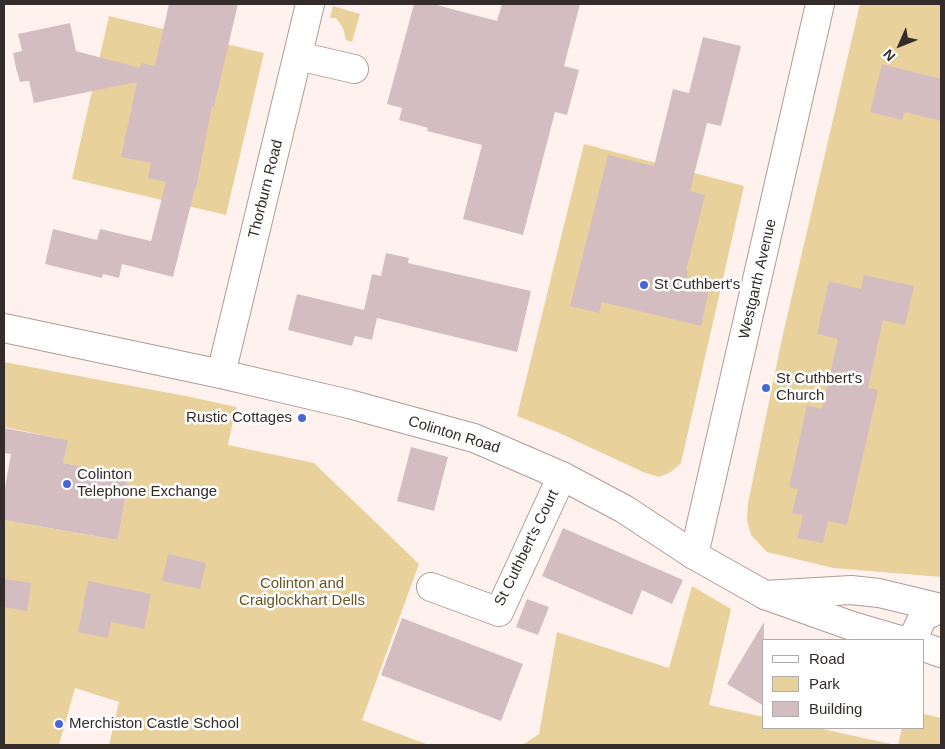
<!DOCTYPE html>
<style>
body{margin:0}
#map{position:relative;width:945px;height:749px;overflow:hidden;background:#fff2ee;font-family:Arial,sans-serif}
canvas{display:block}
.frame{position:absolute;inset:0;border:5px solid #342c2a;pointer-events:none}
.legend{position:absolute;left:762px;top:639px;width:162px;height:90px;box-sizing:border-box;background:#fff;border:1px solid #aeabaa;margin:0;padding:6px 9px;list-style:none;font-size:15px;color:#342c2a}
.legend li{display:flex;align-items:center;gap:10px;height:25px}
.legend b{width:25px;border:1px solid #aeabaa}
.north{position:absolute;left:875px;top:20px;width:50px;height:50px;-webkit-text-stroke:4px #fff;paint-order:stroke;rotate:226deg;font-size:14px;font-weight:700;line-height:20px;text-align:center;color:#342c2a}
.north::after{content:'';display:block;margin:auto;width:18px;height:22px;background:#342c2a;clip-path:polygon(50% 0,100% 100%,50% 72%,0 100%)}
</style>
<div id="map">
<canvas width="945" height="749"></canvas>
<div class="frame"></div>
<ul class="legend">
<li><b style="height:6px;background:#fff"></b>Road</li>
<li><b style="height:14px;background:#e9d19c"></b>Park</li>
<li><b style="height:14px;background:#d3bdc0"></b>Building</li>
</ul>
<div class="north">N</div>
</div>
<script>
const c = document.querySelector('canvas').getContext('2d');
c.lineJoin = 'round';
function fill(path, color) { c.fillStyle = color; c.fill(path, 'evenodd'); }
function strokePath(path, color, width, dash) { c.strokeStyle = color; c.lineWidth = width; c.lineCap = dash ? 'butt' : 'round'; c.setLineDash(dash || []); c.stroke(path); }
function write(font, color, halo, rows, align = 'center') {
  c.font = font + ' Arial,sans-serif'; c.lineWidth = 5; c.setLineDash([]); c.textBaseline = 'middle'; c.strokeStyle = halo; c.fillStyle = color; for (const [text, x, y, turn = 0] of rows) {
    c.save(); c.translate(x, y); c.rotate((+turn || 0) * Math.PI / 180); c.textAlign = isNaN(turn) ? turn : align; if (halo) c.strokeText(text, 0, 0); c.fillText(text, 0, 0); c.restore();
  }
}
const green = new Path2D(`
 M860,4H941V577L833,568L767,552L751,535L747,520L748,503L783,334Z
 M333,6L360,14L352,42L346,40L343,28L336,18H330Z
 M109,16L264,53L226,215L72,179Z
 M584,144L744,186L681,463L671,472L659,477L643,472L557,432L517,416Z
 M4,362L191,397L236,407L228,445L314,463L419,564L362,720L429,745H109L119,702L75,688L59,745H4V520L118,540L129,475L63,463L67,440L4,427Z
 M692,586L731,609L709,705L764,717V728H818L896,745H522L539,734L557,632L669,668Z
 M924,714L941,718V745H898L902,728H924Z`);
const building = new Path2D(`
 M169,4H238L214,107L212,106L196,188H195L173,277L122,264L119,278L103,274L102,278L45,264L53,229L97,240L100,229L151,241L166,182L148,178L151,163L121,157L137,82L34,103L29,81L20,82L16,68L13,53L22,51L18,34L70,23L76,51L140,68L141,63L155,66Z
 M414,4H433L497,21L502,4H580L564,66L579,70L567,115L555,112L523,235L463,219L482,145L427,131L428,128L399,120L402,108L387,104Z
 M703,37L741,46L721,126L707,123L690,191L705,195L686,270L688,271L685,283L709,289L701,326L602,302L599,313L570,306L608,155L654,166L673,89L689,93Z
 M882,64L941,79V121L905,112L902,120L870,112Z
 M386,253L409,258L408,263L531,291L517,352L377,318L372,340L355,336L352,346L288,330L297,294L364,310L372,274L381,276Z
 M864,275L914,286L905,325L883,320L868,388L878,390L847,525L828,521L823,543L797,538L803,515L792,513L798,489L789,487L807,405L822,409L838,339L817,334L829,281L861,289Z
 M4,428L68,440L63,463L129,475L118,540L4,520V493L11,454L4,453Z
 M411,447L448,457L434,511L397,501Z
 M563,528L683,580L672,604L642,590L632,615L542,576Z
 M168,554L206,563L200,589L162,581Z
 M4,579L31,583L27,611L4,607Z
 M88,581L151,594L144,629L111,622L108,638L78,632Z
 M527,599L549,607L538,635L516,627Z
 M402,618L523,664L501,721L381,675Z
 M764,622V706L727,684Z`);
const minor = new Path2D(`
 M298,56L354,69
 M221,374L310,4
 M694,555L820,4
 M431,587L499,612L562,476
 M765,595L851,590L879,593L941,608
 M912,640L923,617L941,608`);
const major = new Path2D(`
 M4,328L221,374L349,404L474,438L562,476L624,509L694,555L765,595L852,626L900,640
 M924,647L941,653`);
const markers = [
 [644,285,5,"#4866da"],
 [766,388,5,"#4866da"],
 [302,418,5,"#4866da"],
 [67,484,5,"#4866da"],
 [59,724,5,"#4866da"]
];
const streetNames = [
 ["Thorburn Road",266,189,-76],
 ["Westgarth Avenue",758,279,-77],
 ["Colinton Road",454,435,17],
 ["St Cuthbert's Court",527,548,-64]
];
const poiNames = [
 ["St Cuthbert's",654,285],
 ["St Cuthbert's",776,379],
 ["Church",776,396],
 ["Rustic Cottages",292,418,"right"],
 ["Colinton",77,475],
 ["Telephone Exchange",77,492],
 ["Merchiston Castle School",69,724]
];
const parkNames = [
 ["Colinton and",302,584],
 ["Craiglockhart Dells",302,601]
];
fill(green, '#e9d19c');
fill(building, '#d3bdc0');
strokePath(minor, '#af9b96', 30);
strokePath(major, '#af9b96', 30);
strokePath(minor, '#fff', 28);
strokePath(major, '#fff', 28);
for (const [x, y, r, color] of markers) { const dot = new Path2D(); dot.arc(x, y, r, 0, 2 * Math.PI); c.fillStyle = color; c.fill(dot); strokePath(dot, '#fff', 2); }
write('15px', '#342c2a', '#fff', streetNames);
write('15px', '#342c2a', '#fff', poiNames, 'left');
write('15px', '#695422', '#fff', parkNames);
</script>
